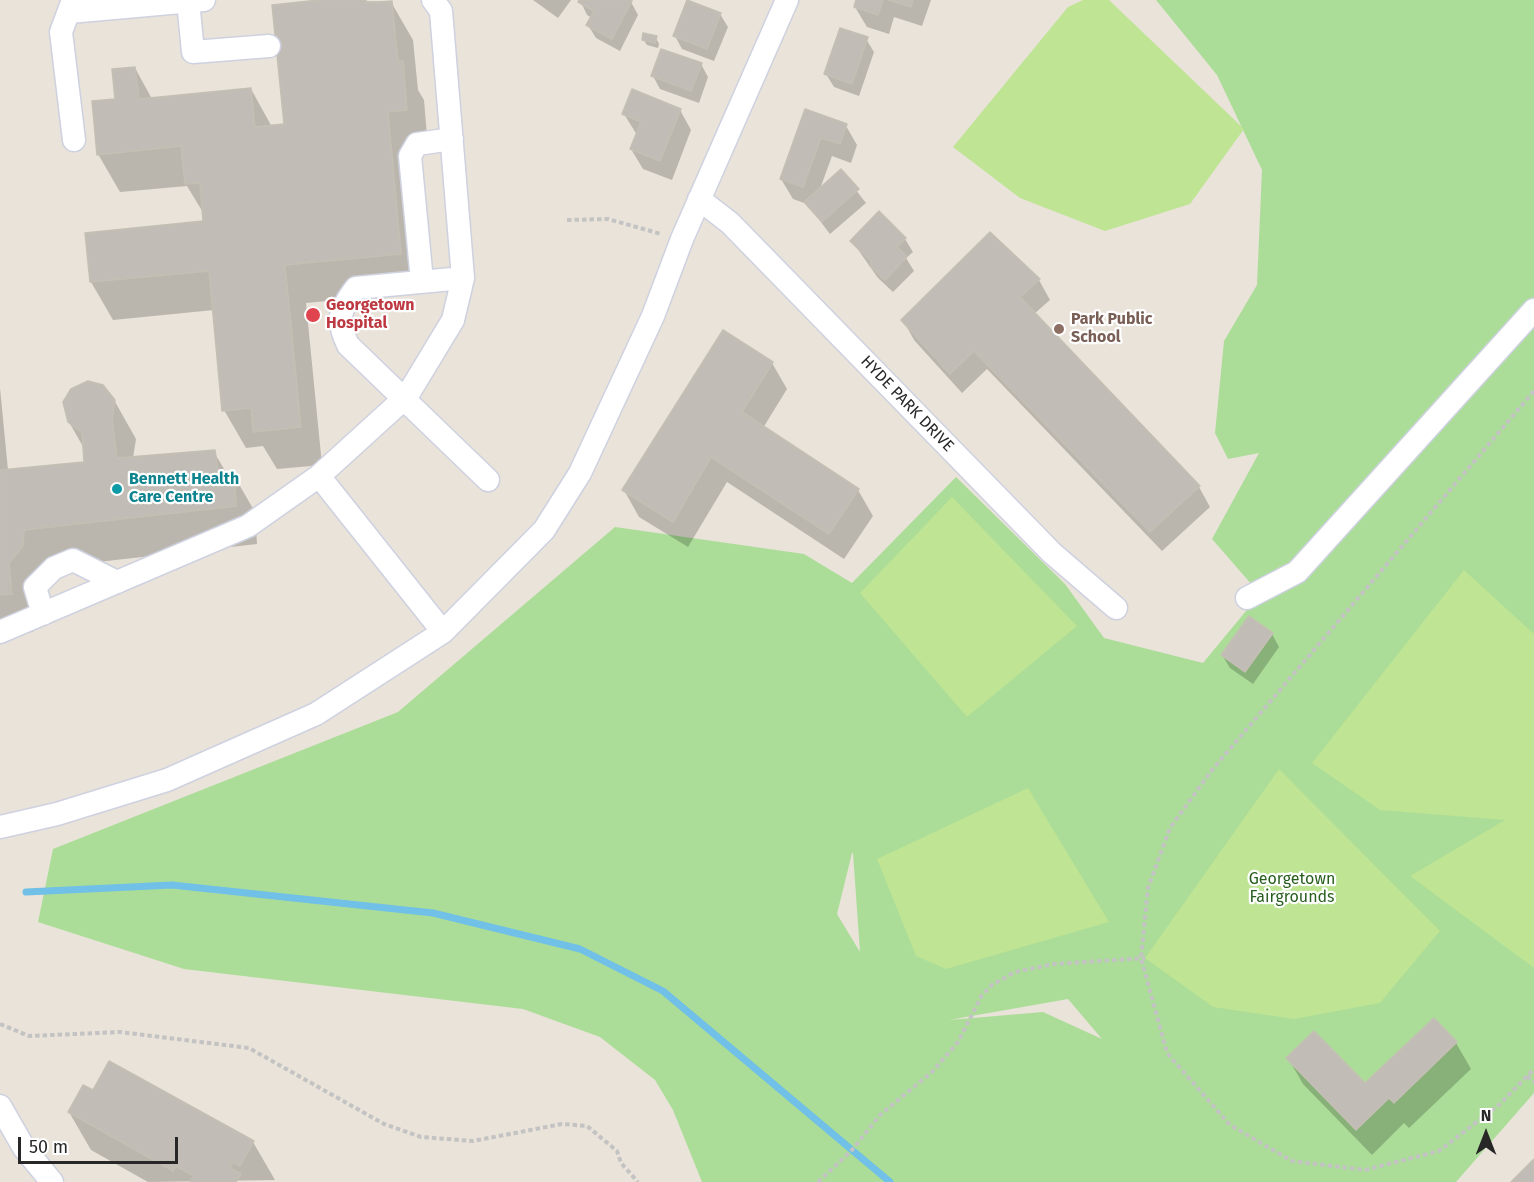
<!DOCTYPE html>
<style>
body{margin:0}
#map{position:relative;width:1534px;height:1182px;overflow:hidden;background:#e9e3d9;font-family:"Fira Sans",sans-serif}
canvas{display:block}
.north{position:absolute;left:1456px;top:1104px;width:60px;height:60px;-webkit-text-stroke:4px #fff;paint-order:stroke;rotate:0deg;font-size:16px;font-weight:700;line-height:24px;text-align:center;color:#272727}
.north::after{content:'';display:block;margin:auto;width:21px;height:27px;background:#272727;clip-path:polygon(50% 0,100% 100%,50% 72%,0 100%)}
.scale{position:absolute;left:18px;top:1137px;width:160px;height:27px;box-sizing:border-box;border:3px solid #272727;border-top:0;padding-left:8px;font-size:18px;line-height:21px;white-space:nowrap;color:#272727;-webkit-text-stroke:4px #fff;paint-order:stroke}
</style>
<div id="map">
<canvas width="1534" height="1182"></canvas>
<div class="north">N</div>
<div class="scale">50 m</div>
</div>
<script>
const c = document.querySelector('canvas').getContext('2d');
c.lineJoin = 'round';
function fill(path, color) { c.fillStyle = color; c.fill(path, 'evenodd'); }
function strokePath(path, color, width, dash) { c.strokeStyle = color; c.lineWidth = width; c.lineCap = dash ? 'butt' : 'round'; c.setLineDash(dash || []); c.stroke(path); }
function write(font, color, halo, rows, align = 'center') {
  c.font = font + ' "Fira Sans",sans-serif'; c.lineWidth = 4.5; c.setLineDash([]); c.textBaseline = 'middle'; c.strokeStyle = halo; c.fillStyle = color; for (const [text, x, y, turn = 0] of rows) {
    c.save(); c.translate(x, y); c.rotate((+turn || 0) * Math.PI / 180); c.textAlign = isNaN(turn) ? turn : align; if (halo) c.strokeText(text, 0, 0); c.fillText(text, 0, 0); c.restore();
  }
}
const green = new Path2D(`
 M1156,0H1534V1093L1456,1182H702L673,1110L655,1080L600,1037L523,1009L184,969L38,922L53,849L398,712L615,527L804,554L852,583L956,477L1065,584L1104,638L1203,663L1260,594L1212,539L1259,453L1228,459L1215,433L1224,341L1257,285L1262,170L1217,75ZM852,853H853L860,952L837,914ZM1068,999L1102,1039L1043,1012L949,1020Z`);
const pitch = new Path2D(`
 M1083,0H1109L1244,129L1190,204L1105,231L1020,198L953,147L1068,7Z
 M952,497L1077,626L967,717L860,593Z
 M1464,570L1534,634V968L1410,876L1505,820L1380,810L1312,763Z
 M1279,769L1440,931L1380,1003L1294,1019L1213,1007L1145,958Z
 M1028,788L1109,922L946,969L916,956L877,859Z`);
const shadow = new Path2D(`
 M333,0L391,2L413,40L418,90L424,100L428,148L409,150L422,292L306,303L322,465L277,469L263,446L246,448L224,410L214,310L113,320L91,282L205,223L204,214L187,186L120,192L98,154L117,101L135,68L152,99L251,89L272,127L285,126Z
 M533,0H571L558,18Z
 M580,0L631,2L638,15L620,51L596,38L588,25L592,18L587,15Z
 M858,0H931L922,26L894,17L889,34L867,27L855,7Z
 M720,14L728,27L714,61L682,49L675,36Z
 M656,38L659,44L658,48L647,45L643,39Z
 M866,39L874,52L859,96L834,87L826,74Z
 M701,64L708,77L699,103L660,89L653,76Z
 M680,110L691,130L672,180L643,169L631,149L637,135L624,114Z
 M806,111L846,126L857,145L851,163L832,156L820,189L841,171L866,203L830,234L807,204L793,199L781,179Z
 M879,213L905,239L913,252L906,258L914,271L893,292L878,278L852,241Z
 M990,234L1039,280L1050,300L1034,314L1199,487L1210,507L1162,551L987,369L962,393L914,340L903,320Z
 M772,363L787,389L763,428L858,490L873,516L844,559L727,482L688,547L639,517L624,490Z
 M0,388L8,470L86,464L85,450L69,422L114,400L136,439L133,458L214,452L227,474H233L255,512L257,544L45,568L30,602L33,632L0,635Z
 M1272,634L1279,647L1253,684L1230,668L1222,655Z
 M1456,1043L1471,1069L1409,1128L1404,1123L1372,1155L1303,1084L1288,1058L1365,1086Z
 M93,1092L253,1142L275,1180L148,1182L91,1150L69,1112Z`);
const stream = new Path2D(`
 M26,892L172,885L433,913L580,949L663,991L890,1182`);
const building = new Path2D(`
 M319,0H366V3L392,1L398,61H403L407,110L388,112L401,254L285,265L301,427L253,432L251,408L222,411L209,271L90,282L85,233L203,221L200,183L185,184L181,146L97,155L92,101L115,99L112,69L135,67L139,99L251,88L255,127L284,124L272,5Z
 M579,0H631L632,1L612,39L586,25L594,11L578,2Z
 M687,0L721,13L707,49L673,36Z
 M856,0H883L878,15L854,7Z
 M889,0H913L911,7Z
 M840,28L868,37L852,84L824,74Z
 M643,33L657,36L655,43L642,40Z
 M661,49L702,63L691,91L651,76Z
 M632,89L681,109L660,161L630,149L641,122L622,114Z
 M805,109L847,124L840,144L821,138L803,187L780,179Z
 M841,169L859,189L822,222L804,202Z
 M879,211L906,238L897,247L907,257L885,280L869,265L872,262L850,241Z
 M990,232L1040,279L1020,297L1200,486L1150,532L974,351L950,374L901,320Z
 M723,330L773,362L742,412L859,489L829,534L711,457L673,522L622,490Z
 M88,381L103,385L115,400L112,419L117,458L215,450L218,472H234L236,506L24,530L23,546L9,563L12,594L0,595V470L84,462L82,433L68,422L63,402L71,389Z
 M1249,616L1273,633L1245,672L1221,655Z
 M1434,1018L1457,1042L1394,1103L1389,1098L1356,1130L1286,1058L1314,1031L1365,1083Z
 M109,1061L254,1141L240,1166L233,1162L230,1168L241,1174L236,1182H190L194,1176L176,1166L173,1171L68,1112L83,1085L93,1090Z
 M1534,1159V1182H1511Z`);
const path = new Path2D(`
 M567,220L608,219L661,234
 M1534,391L1212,770L1170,828L1148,888L1141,958L1167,1053L1230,1125L1292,1161L1365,1170L1439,1151L1500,1104L1534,1069
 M0,1024L29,1036L120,1032L249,1048L384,1124L421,1137L473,1141L562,1124L587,1126L617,1151L621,1163L638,1182
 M1527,1076L1534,1082
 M818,1182L852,1150L880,1115L932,1072L958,1042L982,995L992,985L1015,972L1054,964L1145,958`);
const minor = new Path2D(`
 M73,0L61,32L74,140
 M188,1L193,52L269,46
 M69,12L204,0
 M699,199L730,223L1052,553L1116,608
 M463,278L356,288C339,310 336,320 348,345L488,480
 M422,281L410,156L417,144L452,139
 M319,476L443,632
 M1247,598L1297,572L1534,310
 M43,614L35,587L54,568L73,560L117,582
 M0,632L248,526L319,476L407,396L453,320L463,278L441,11L433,0
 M0,827L57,814L167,780L316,714L443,632L544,530L580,473L653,316L682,239L787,0
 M0,1106L24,1148L52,1182`);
const markers = [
 [313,315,8,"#e0444e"],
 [1059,329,6,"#8d6e63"],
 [117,489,6,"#0f9aa8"]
];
const healthNames = [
 ["Georgetown",326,306],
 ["Hospital",326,324]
];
const educationNames = [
 ["Park Public",1071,320],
 ["School",1071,338]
];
const streetNames = [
 ["HYDE PARK DRIVE",907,404,46]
];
const cultureNames = [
 ["Bennett Health",129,480],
 ["Care Centre",129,498]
];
const parkNames = [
 ["Georgetown",1292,880],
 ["Fairgrounds",1292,898]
];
fill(green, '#abdd98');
fill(pitch, '#bee494');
fill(shadow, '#0003');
strokePath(stream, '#70c0e7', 7);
fill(building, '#c1bdb6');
strokePath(building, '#c4bfb3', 1.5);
strokePath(minor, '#ced1e0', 25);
strokePath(path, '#c3c3c3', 4, [4.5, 3]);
strokePath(minor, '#fff', 22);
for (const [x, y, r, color] of markers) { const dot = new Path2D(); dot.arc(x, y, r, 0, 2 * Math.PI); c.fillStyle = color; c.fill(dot); strokePath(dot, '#fff', 2); }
write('bold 16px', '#be3a42', '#fff', healthNames, 'left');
write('bold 16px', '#785e54', '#fff', educationNames, 'left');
write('16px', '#272727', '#fff', streetNames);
write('bold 16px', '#0d838f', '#fff', cultureNames, 'left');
write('16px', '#275e1d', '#fff', parkNames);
</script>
